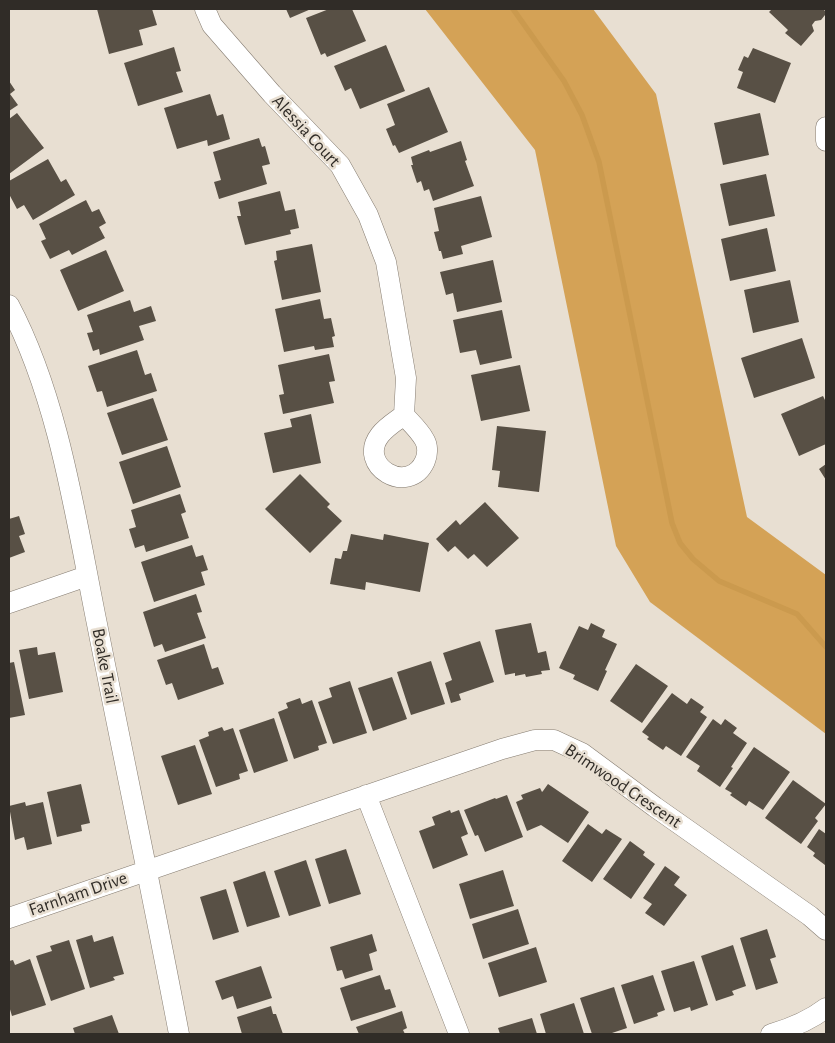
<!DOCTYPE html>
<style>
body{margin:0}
#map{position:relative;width:835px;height:1043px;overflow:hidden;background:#e8dfd2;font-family:"Alegreya Sans",sans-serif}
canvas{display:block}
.frame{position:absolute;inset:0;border:10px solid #302c27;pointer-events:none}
</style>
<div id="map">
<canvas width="835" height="1043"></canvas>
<div class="frame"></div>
</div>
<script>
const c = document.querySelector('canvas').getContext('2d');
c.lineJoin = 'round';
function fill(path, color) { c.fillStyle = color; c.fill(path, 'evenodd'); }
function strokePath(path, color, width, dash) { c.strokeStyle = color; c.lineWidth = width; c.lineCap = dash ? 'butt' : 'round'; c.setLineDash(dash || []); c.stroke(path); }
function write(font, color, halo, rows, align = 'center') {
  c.font = font + ' "Alegreya Sans",sans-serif'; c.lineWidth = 5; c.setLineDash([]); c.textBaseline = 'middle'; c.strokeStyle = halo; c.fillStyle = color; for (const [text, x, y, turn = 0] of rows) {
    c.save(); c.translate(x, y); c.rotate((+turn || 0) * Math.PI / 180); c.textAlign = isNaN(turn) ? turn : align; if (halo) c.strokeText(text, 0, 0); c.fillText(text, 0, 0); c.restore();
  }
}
const forest = new Path2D(`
 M425,9H593L656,94L747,517L826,575V734L650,602L616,546L535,150Z`);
const stream = new Path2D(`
 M513,9L564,81L582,115L599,162L672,523L680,543L693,559L719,581L797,614L826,647`);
const building = new Path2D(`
 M97,9H152L157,25L139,30L143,45L109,54Z
 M286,9H311L290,18Z
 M329,9H352L366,41L327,57L325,53L321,55L306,18Z
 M772,9H823L825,11V15L821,20L815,21L812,25L814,31L801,46L785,33L788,30L769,12Z
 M386,45L405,91L360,109L351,88L345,91L334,66Z
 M174,47L181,71L176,72L183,92L138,106L124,63Z
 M753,48L791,63L775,103L737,88L743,72L738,70L744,56L748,58Z
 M9,81L15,90L10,94L18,105L9,111Z
 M429,87L448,132L399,153L395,145L393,146L386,129L395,125L387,104Z
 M210,94L217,116L223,114L230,139L208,146L207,140L177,149L164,108Z
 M17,113L44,148L9,174V119Z
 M760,113L769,155L723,165L714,123Z
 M259,138L262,147L265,146L270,164L262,166L267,184L219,199L214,182L221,180L213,152Z
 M461,141L467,160L465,161L474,186L433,201L429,189L424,191L421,181L417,183L411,165H413L411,157L429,150L430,152Z
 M48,159L61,182L66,179L75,195L33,220L24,205L17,209L9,194V181Z
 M766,174L775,216L729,226L720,184Z
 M280,191L285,211L295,209L299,228L290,230L291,234L245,245L237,216H241L238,202Z
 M481,196L492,237L461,246L463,254L443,259L441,251H439L434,232L439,231L434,208Z
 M86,200L92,212L99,209L106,223L99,227L105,238L72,255L69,250L50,259L41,241L46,239L39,224Z
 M767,228L776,271L730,281L721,239Z
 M312,244L321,292L282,300L274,261L277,260L276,251Z
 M106,250L124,291L78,311L60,270Z
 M493,260L502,302L457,312L453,293L446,295L440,272Z
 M790,280L799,322L753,333L744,290Z
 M320,299L324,319L331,318L335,336L332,337L334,347L315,350L314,346L284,352L275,309Z
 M130,300L134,312L151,306L156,321L139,326L144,340L100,355L99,349L93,351L87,333L93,332L87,315Z
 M502,310L512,358L480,365L476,350L460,353L453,320Z
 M802,338L815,378L754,398L741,358Z
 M137,350L145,375L151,373L157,391L107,407L102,391L97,392L88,366Z
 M329,354L335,381L329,382L334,403L283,414L279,395L284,394L278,365Z
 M520,365L530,411L481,421L471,375Z
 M823,396L826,402V444L799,456L781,414Z
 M153,398L168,440L122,455L107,413Z
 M311,414L321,463L273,473L264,433L292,427L290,419Z
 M497,426L546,431L539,492L498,487L500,471L492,470Z
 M167,446L181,487L133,504L119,462Z
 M826,464V480L819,469Z
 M300,474L330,504L327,507L342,521L310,553L265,509Z
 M180,494L186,512L181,514L189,538L146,552L144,545L135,548L129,529L136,527L131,510Z
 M485,502L519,538L487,567L474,554L468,559L455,546L448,552L436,539L456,520L460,525Z
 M19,516L25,534L19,536L25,552L9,558V519Z
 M351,534L383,540L384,534L429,543L420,592L366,582L365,590L330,584L335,558L341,559L343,551H347Z
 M192,545L196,557L203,555L208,570L201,572L205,585L154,602L141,562Z
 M196,594L202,612L197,613L206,638L165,652L162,644L154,647L143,612Z
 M531,623L538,653L546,651L550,670L541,671L542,674L526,677L525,674L515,676V673L505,675L495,630Z
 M591,623L605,630L602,637L617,644L605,670L607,671L598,691L573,679L575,675L559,668L579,626L588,630Z
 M480,641L494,682L459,694L461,700L451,703L445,683L452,680L443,653Z
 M204,644L212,669L218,667L224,684L178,700L172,683L166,685L157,660Z
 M37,647L38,655L55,652L63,692L29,699L19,650Z
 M431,661L445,704L411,715L397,672Z
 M14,662L25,715L9,718V663Z
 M636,664L668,686L642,723L610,701Z
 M392,677L407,719L373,731L358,688Z
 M350,681L367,733L333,744L318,702L332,697L329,688Z
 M672,693L687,704L691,698L704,707L700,712L707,717L681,756L666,746L663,750L647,739L649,737L642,732Z
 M300,698L302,704L312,700L327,743L318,746L319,750L294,759L278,712L288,708L286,703Z
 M274,718L288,761L254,773L239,730Z
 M713,719L721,725L725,719L737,728L733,733L747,743L731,767L733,768L720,787L697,771L700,766L686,757Z
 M222,727L224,731L233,728L248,771L239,774L240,779L216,787L199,740L209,736L208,732Z
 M195,745L212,794L178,805L161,756Z
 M754,747L790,772L763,810L749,801L746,806L730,795L732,793L725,789Z
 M793,780L826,804L815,818L818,821L801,844L765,818Z
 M81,784L90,823L81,825L82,831L57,837L47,792Z
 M548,784L589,812L568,843L541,825L527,831L516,802L523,799L521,795L540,788L542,792L543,791Z
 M507,795L523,837L485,852L478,835L475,836L464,810L495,798L496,799Z
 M25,802L26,806L43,802L52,844L27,850L24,837L15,840L9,806Z
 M450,810L451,813L459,810L468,834L461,837L468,855L433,869L419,831L435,825L432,817Z
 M588,824L602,834L606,829L622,839L592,882L562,861Z
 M819,829L826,834L825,865L813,856L815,853L807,847Z
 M630,841L645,852L643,855L655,864L631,899L603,879Z
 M346,849L361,894L329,904L315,859Z
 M306,860L321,906L289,916L274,871Z
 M665,866L680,877L674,885L687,895L664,926L645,913L652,904L643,898Z
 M503,870L514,906L470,919L459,884Z
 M265,871L280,917L247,927L233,882Z
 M226,889L239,932L213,940L200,897Z
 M518,909L529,944L483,959L472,924Z
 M767,929L776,957L770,959L778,983L756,990L740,938Z
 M372,934L377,951L369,954L373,970L345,979L342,970L337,971L330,947Z
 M92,935L94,942L113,936L124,974L113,977L115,980L90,988L76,940Z
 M69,940L85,989L51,1001L36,956L52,951L50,946Z
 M733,945L746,986L732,991L734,995L716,1001L701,956Z
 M536,947L547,982L499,997L488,963Z
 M30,959L46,1005L12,1016L9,1006V961L13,960L15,965Z
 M694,961L708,1005L691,1011L690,1007L674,1012L661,971Z
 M261,966L272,998L237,1009L233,996L222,1000L215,981Z
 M380,975L385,990L390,989L396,1007L351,1021L340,988Z
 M653,975L665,1010L657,1013L658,1016L634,1024L621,985Z
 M614,987L627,1028L609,1034H592L580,998Z
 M574,1003L584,1034H546L540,1014Z
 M271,1006L273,1014H276L283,1034H242L237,1017Z
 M402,1011L407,1028L403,1030L405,1034H359L356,1027Z
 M112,1015L119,1034H75L73,1028Z
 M532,1018L537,1034H500L498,1028Z`);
const minor = new Path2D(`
 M205,9L212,25L272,94L340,165L368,215L386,262L406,378L404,415
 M826,127V141
 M9,305C59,399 76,520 97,624C124,761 153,897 179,1034
 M404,415C410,422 419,430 424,439C428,445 428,454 425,461C409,497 356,466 380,435C386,427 396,421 404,415Z
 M9,603L87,576
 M366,795L459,1034
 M9,918L502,749L535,740H554L582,753L655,807L810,916L826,930
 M771,1034C792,1028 809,1021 826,1008`);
const streetNames = [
 ["Alessia Court",306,131,47],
 ["Boake Trail",105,666,79],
 ["Brimwood Crescent",623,786,34],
 ["Farnham Drive",78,894,-19]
];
fill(forest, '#d4a256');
strokePath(stream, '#cb9a4e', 5.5);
fill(building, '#585045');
strokePath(minor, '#857c71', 21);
strokePath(minor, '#fff', 20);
write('18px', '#302c27', '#e8dfd2', streetNames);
</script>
